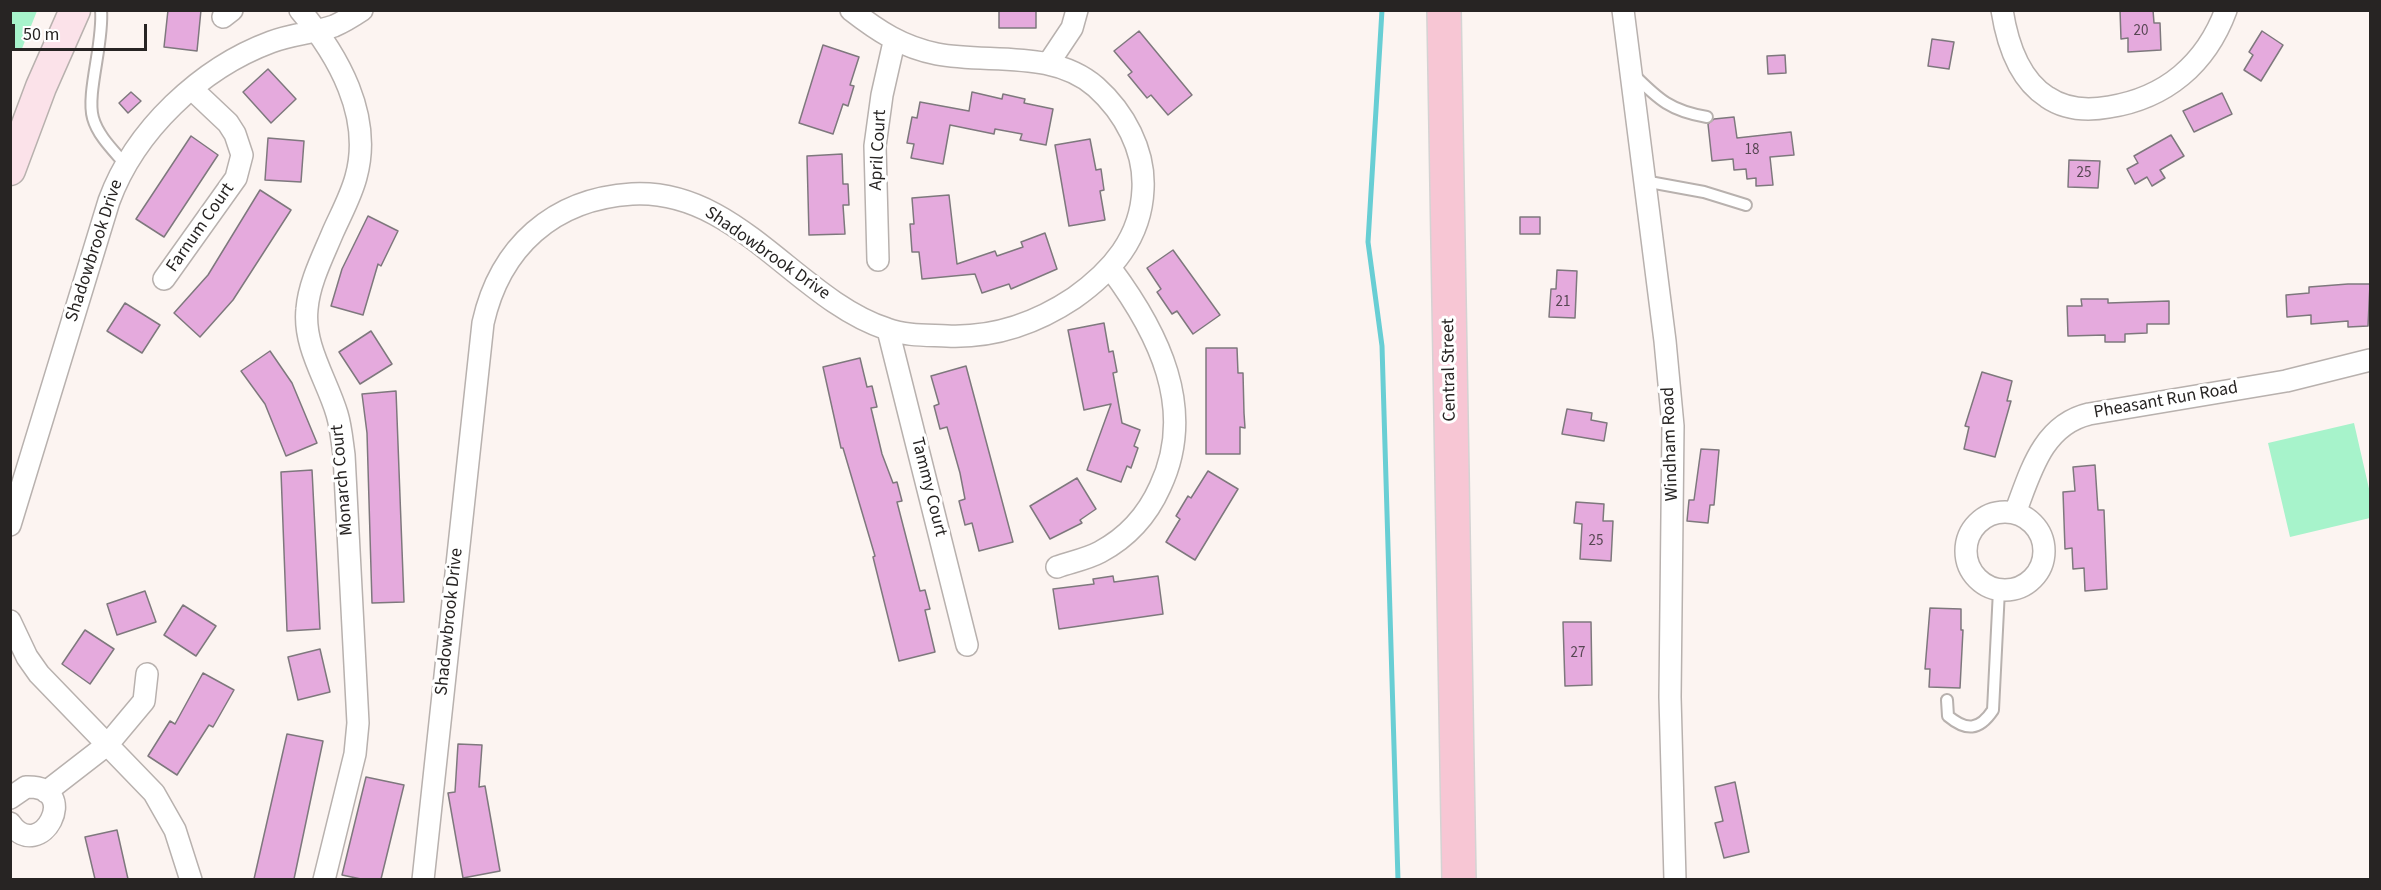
<!DOCTYPE html>
<style>
body{margin:0}
#map{position:relative;width:2381px;height:890px;overflow:hidden;background:#fcf4f1;font-family:"Source Sans 3",sans-serif}
canvas{display:block}
.frame{position:absolute;inset:0;border:12px solid #272423;pointer-events:none}
.scale{position:absolute;left:12px;top:24px;width:135px;height:27px;box-sizing:border-box;border:3px solid #272423;border-top:0;padding-left:8px;font-size:18px;line-height:21px;white-space:nowrap;color:#272423;-webkit-text-stroke:4px #fff;paint-order:stroke}
</style>
<div id="map">
<canvas width="2381" height="890"></canvas>
<div class="frame"></div>
<div class="scale">50 m</div>
</div>
<script>
const c = document.querySelector('canvas').getContext('2d');
c.lineJoin = 'round';
function fill(path, color) { c.fillStyle = color; c.fill(path, 'evenodd'); }
function strokePath(path, color, width, dash) { c.strokeStyle = color; c.lineWidth = width; c.lineCap = dash ? 'butt' : 'round'; c.setLineDash(dash || []); c.stroke(path); }
function write(font, color, halo, rows, align = 'center') {
  c.font = font + ' "Source Sans 3",sans-serif'; c.lineWidth = 6; c.setLineDash([]); c.textBaseline = 'middle'; c.strokeStyle = halo; c.fillStyle = color; for (const [text, x, y, turn = 0] of rows) {
    c.save(); c.translate(x, y); c.rotate((+turn || 0) * Math.PI / 180); c.textAlign = isNaN(turn) ? turn : align; if (halo) c.strokeText(text, 0, 0); c.fillText(text, 0, 0); c.restore();
  }
}
const green = new Path2D(`
 M11,10L37,11L21,51L11,49Z
 M2354,423L2370,493V518L2290,537L2268,443Z`);
const stream = new Path2D(`
 M1382,10L1368,242L1382,346L1398,880`);
const building = new Path2D(`
 M168,10H201L197,51L164,47Z
 M999,10H1036V28H999Z
 M2120,10H2153L2154,23H2160L2161,50L2128,52V38L2121,39Z
 M1139,31L1192,95L1168,115L1151,95L1147,98L1128,75L1132,72L1114,51Z
 M2262,31L2283,45L2261,81L2244,70L2253,55L2249,52Z
 M1932,39L1954,42L1949,69L1928,66Z
 M823,45L859,57L850,85L854,86L848,106L843,104L833,134L799,123Z
 M1785,55L1786,73L1768,74L1767,56Z
 M268,69L296,99L271,123L243,92Z
 M131,92L141,101L128,113L119,103Z
 M972,92L1002,99L1003,94L1025,99L1024,103L1053,109L1046,145L1020,140L1022,134L995,129L994,134L950,125L943,164L911,158L914,144L907,143L912,117L917,118L920,102L969,111Z
 M2222,93L2232,114L2194,132L2183,111Z
 M1734,117L1737,138L1791,132L1794,155L1770,157L1773,185L1756,186V178L1747,179L1746,169L1734,170L1733,159L1712,161L1708,124L1714,119Z
 M2171,135L2184,156L2160,170L2165,178L2152,186L2147,177L2135,184L2127,169L2138,163L2134,156Z
 M191,136L218,155L164,237L136,219Z
 M268,138L304,141L301,182L265,180Z
 M1090,139L1096,170L1101,169L1104,190L1100,191L1105,220L1069,226L1055,145Z
 M842,154L843,184H848L849,205H843L845,234L809,235L807,156Z
 M2069,160L2100,161L2098,188L2068,187Z
 M260,190L291,210L233,300L200,337L174,313L208,275Z
 M949,195L957,264L995,251L997,256L1023,247L1021,242L1045,233L1057,269L1011,289L1009,284L982,293L975,274L922,279L919,252H912L910,224H914L912,198Z
 M368,216L398,231L381,266L378,264L363,315L331,306L342,269Z
 M1520,217H1540V234H1520Z
 M1173,250L1220,315L1193,334L1177,311L1172,314L1157,292L1161,289L1147,268Z
 M1557,270L1577,271L1575,318L1549,317L1551,289H1556Z
 M2348,284H2370L2368,326L2348,327V321L2311,324V315L2287,317L2286,295L2309,293V287Z
 M2081,299H2108V303L2169,301V324H2147V333L2125,334V342H2105V335L2068,336L2067,306H2082Z
 M125,303L160,325L142,353L107,331Z
 M1104,323L1109,352L1113,351L1117,372L1113,373L1122,423L1140,430L1134,446L1138,448L1131,468L1127,466L1121,482L1087,470L1111,404L1084,410L1068,330Z
 M371,331L392,364L360,384L339,352Z
 M1206,348H1237L1238,373H1243L1244,413L1245,428L1240,427V454H1206Z
 M270,351L292,383L317,443L286,456L265,404L241,371Z
 M860,358L867,387L872,386L877,407L871,408L882,454L893,483L897,482L902,501L897,502L920,591L925,590L930,609L925,610L935,652L899,661L873,557L875,556L843,448H841L823,367Z
 M966,366L1013,542L979,551L972,523L965,525L959,501L965,499L960,473L947,427L940,429L934,406L939,404L931,376Z
 M1982,372L2012,381L2007,401H2011L1995,457L1964,449L1969,427L1965,426Z
 M396,391L404,602L372,603L367,433L362,394Z
 M1567,409L1592,413L1591,420L1607,423L1604,441L1562,434Z
 M1701,449L1719,450L1714,505H1710L1708,523L1687,521L1689,500H1694Z
 M2095,465L2098,510H2104L2107,589L2085,591L2084,568L2073,569L2072,548L2065,549L2063,492L2075,491L2073,467Z
 M312,470L320,629L287,631L281,472Z
 M1208,471L1238,489L1195,560L1166,542L1180,519L1176,516L1188,496L1191,498Z
 M1077,478L1096,509L1080,520L1082,523L1050,539L1030,506Z
 M1576,502L1604,504L1603,521H1613L1611,561L1580,559L1582,524L1574,523Z
 M1113,576L1114,582L1158,576L1163,614L1059,629L1053,589L1094,584L1093,579Z
 M145,591L156,622L117,635L107,604Z
 M183,605L216,626L196,656L164,635Z
 M1930,608L1961,609V630H1963L1960,688L1929,687L1930,669H1925Z
 M1563,622H1591L1592,685L1565,686Z
 M85,630L114,649L90,684L62,664Z
 M320,649L330,692L298,700L288,657Z
 M203,673L234,690L213,727L209,725L177,775L148,756L170,721L175,724Z
 M287,734L323,741L294,879H254Z
 M458,744L482,745L479,787L485,786L500,871L463,878L448,793L455,792Z
 M366,777L404,785L381,879H361L342,875Z
 M1735,782L1749,852L1724,858L1715,823L1723,821L1715,787Z
 M117,830L128,879H95L85,837Z`);
const lane = new Path2D(`
 M101,10C104,42 86,94 93,118C98,136 114,151 125,164
 M1633,74C1659,100 1671,111 1707,117
 M1644,181L1704,192L1746,205
 M1947,700L1948,716C1966,731 1979,731 1993,710L1999,590`);
const street = new Path2D(`
 M300,10C338,55 373,116 356,177C351,196 341,214 333,232C323,256 309,283 307,309C303,346 327,380 337,414C341,427 342,441 344,455L358,723L355,754L324,880
 M1623,10L1665,341L1673,426L1670,697L1675,880
 M2002,10C2007,42 2019,79 2047,97C2066,110 2087,111 2109,107C2166,98 2206,64 2226,10
 M223,17L232,10
 M1048,64L1072,28L1077,10
 M878,260L875,146L882,95L894,42
 M164,279L236,178L242,155L235,134L228,123L192,89
 M888,330L967,645
 M1966 551a39 39 0 1 1 78 0a39 39 0 1 1-78 0Z
 M2015,513C2030,474 2042,425 2089,414L2286,381L2370,360
 M10,525L109,201C135,130 201,68 271,42C292,34 314,33 334,26C343,22 353,16 362,10
 M1057,567C1071,562 1087,559 1100,552C1128,537 1147,516 1160,487C1197,409 1158,332 1111,269
 M10,621L27,657L39,674L154,793L175,830L191,880
 M46,792L108,744L144,701L147,674
 M10,798L26,787C84,785 40,866 10,823
 M423,880L483,323C500,247 553,199 632,194C737,188 796,299 887,329C906,336 927,335 947,336C994,338 1035,324 1074,298C1112,271 1141,238 1143,189C1145,150 1124,112 1096,87C1052,49 989,64 937,54C902,47 878,31 851,10`);
const secondary = new Path2D(`
 M10,170L41,87L75,10`);
const primary = new Path2D(`
 M1444,10L1459,880`);
const numberNames = [
 ["20",2141,32],
 ["18",1752,151],
 ["25",2084,174],
 ["21",1563,303],
 ["25",1596,542],
 ["27",1578,654]
];
const streetNames = [
 ["April Court",879,150,-87],
 ["Farnum Court",201,228,-55],
 ["Shadowbrook Drive",95,251,-72],
 ["Shadowbrook Drive",767,254,35],
 ["Central Street",1450,370,-91],
 ["Pheasant Run Road",2166,401,-10],
 ["Windham Road",1671,444,-92],
 ["Monarch Court",343,480,-95],
 ["Tammy Court",928,487,76],
 ["Shadowbrook Drive",450,622,-84]
];
fill(green, '#a7f3cb');
strokePath(stream, '#68ced4', 5);
fill(building, '#e5aadd');
strokePath(building, '#7e787d', 1.5);
strokePath(lane, '#b8b1ae', 14);
strokePath(street, '#b8b1ae', 24);
strokePath(secondary, '#b8b1ae', 33);
strokePath(primary, '#d4d3d3', 36);
strokePath(lane, '#fff', 10);
strokePath(street, '#fff', 21);
strokePath(secondary, '#fbe2e9', 30);
strokePath(primary, '#f7c6d4', 33);
write('15px', '#564652', null, numberNames);
write('18px', '#272423', '#fff', streetNames);
</script>
